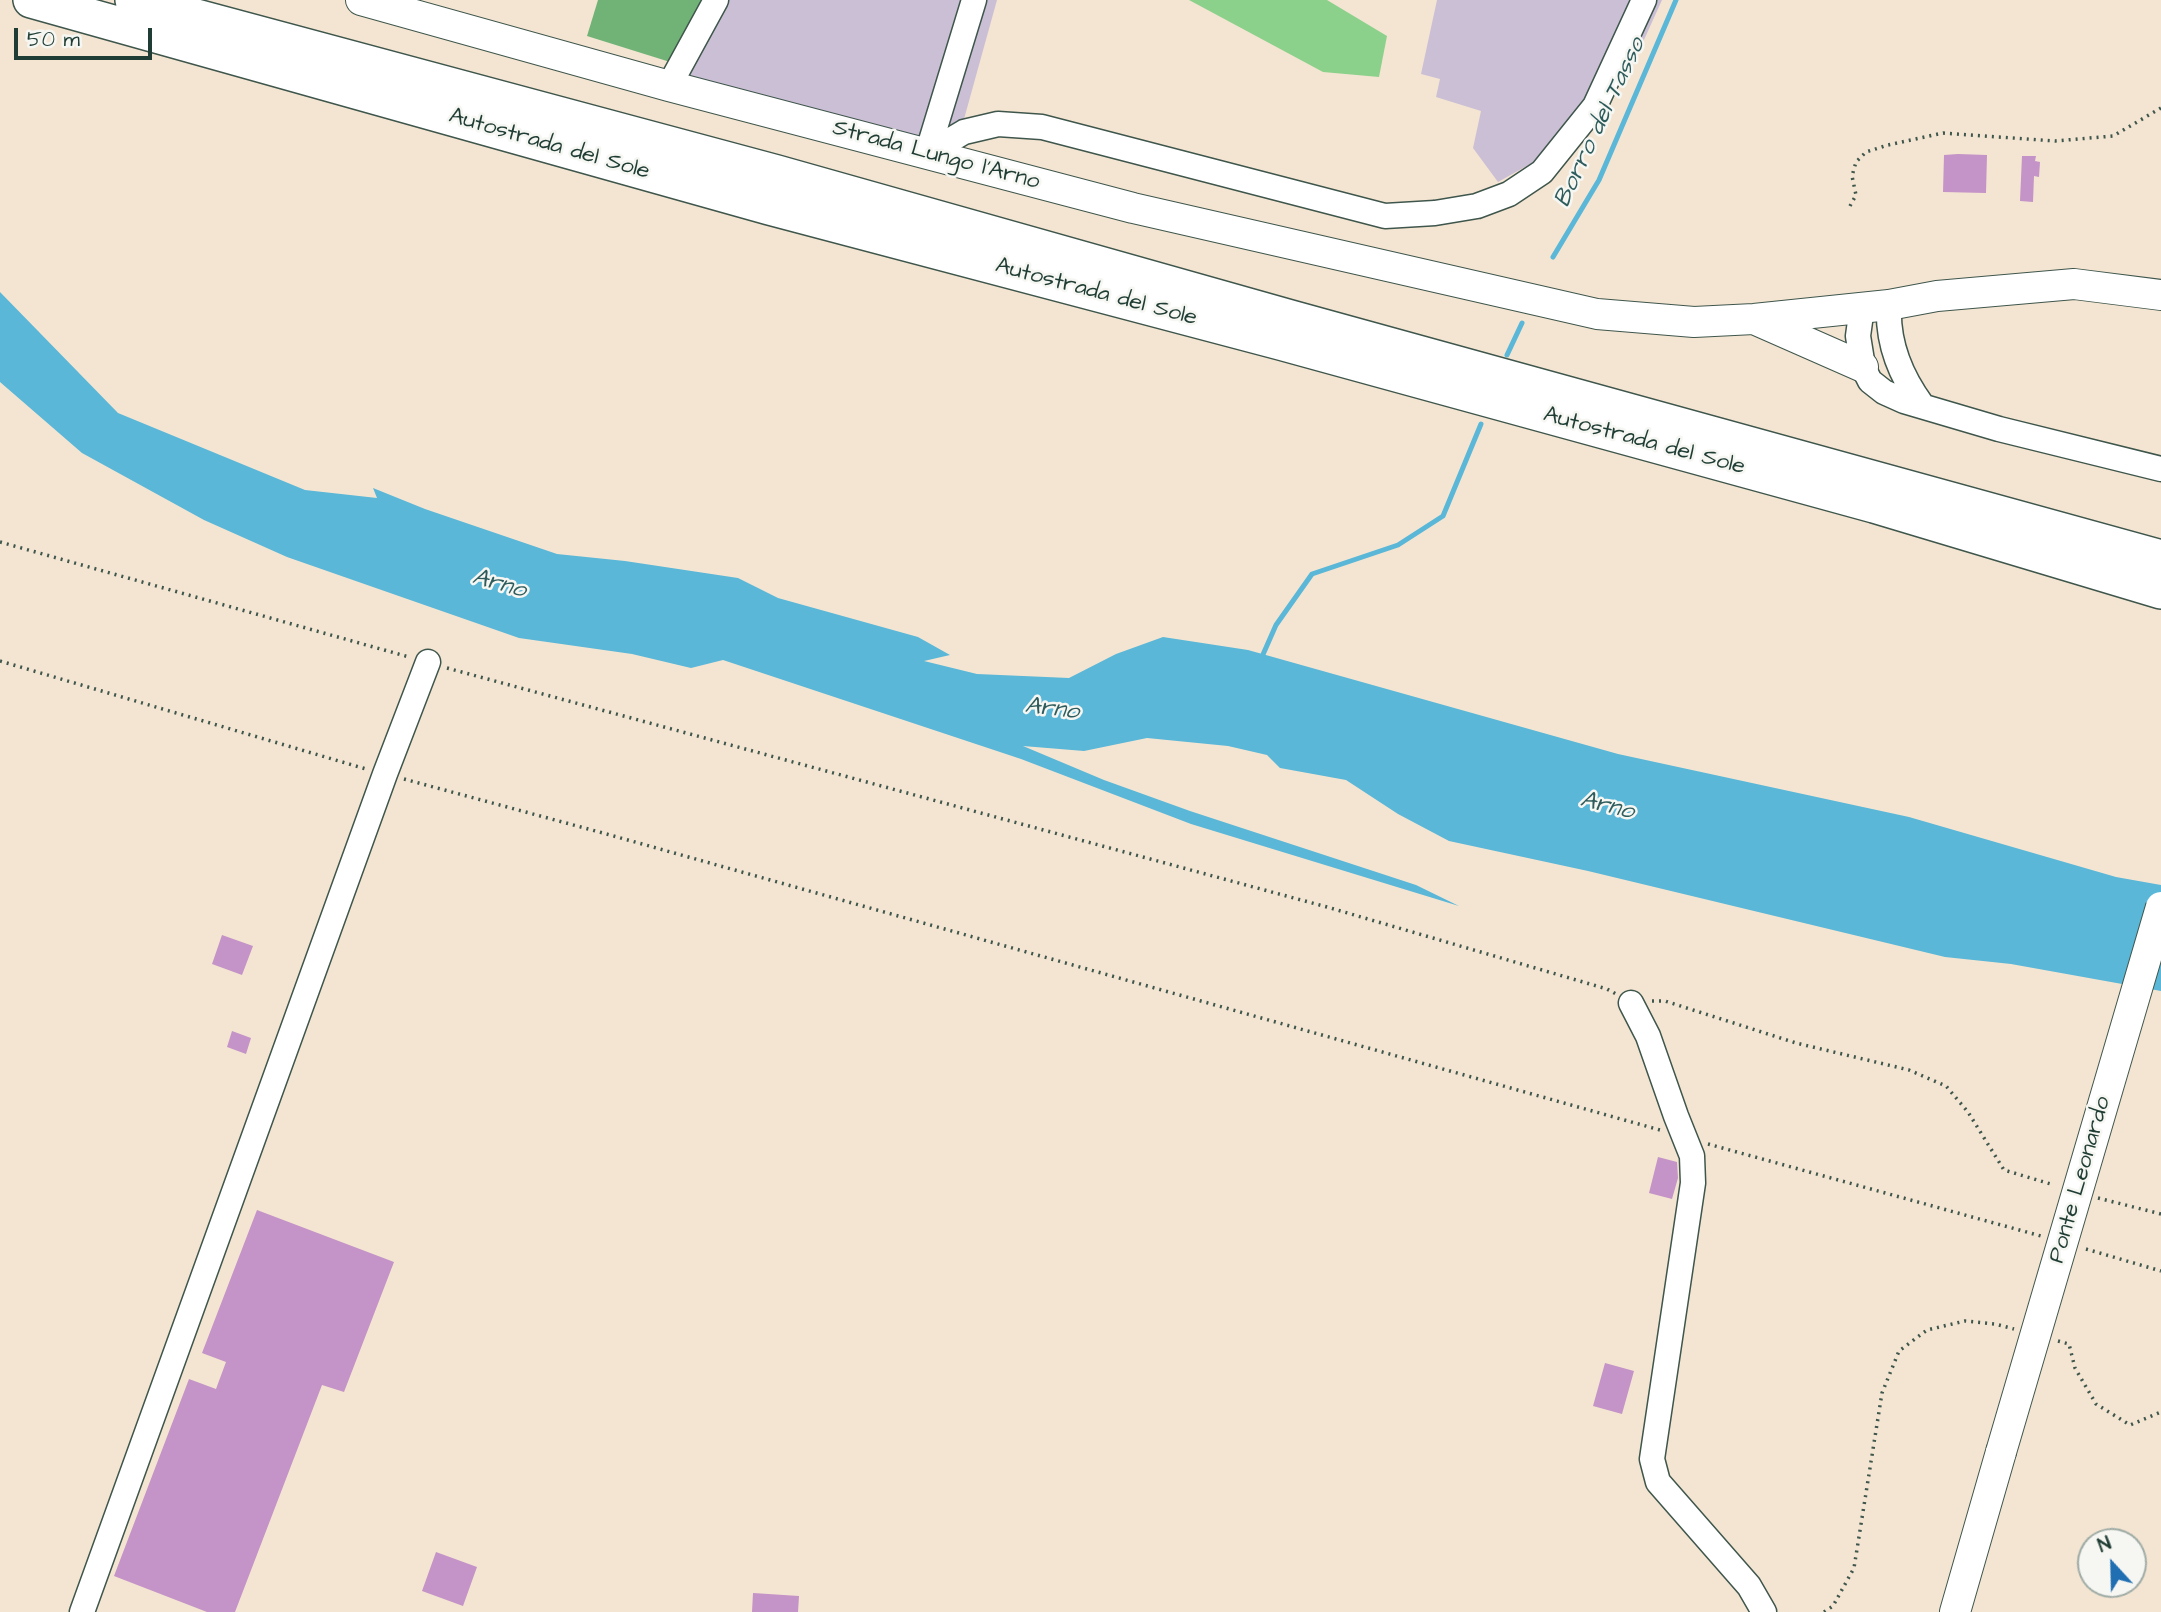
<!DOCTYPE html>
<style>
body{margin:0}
#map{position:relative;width:2161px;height:1612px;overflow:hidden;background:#f4e5d2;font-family:"Architects Daughter",sans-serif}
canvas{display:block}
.north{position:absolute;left:2077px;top:1528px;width:70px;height:70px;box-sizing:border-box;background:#f6f6f2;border:2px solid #a0aca6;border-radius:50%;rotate:338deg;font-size:19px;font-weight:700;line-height:28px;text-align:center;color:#1f3d34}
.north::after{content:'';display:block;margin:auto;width:24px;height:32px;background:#1f6fb2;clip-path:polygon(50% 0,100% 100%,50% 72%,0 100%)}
.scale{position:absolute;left:14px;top:28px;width:138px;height:32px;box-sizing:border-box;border:4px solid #1f3d34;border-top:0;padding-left:9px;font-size:21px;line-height:24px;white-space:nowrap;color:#1f3d34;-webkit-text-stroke:5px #f6f6f2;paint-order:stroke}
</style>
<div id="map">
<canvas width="2161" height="1612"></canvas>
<div class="north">N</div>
<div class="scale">50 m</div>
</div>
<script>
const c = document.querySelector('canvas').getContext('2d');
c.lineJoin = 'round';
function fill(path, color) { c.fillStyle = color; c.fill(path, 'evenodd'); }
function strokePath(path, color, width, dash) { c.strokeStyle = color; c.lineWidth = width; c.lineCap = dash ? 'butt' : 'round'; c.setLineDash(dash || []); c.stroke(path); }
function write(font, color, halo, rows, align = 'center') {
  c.font = font + ' "Architects Daughter",sans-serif'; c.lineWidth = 5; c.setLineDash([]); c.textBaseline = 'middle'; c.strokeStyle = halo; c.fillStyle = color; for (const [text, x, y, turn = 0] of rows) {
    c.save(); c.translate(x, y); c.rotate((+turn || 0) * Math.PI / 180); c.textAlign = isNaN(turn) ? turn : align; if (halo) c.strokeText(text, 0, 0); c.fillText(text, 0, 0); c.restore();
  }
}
const industrial = new Path2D(`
 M702,0H997L956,148L666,69Z
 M1437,0H1662L1634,62L1532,163L1498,182L1473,148L1481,111L1436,97L1440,79L1421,74Z`);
const green = new Path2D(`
 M1189,0H1327L1387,36L1379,77L1323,72Z`);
const forest = new Path2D(`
 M598,0H702L670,62L587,36Z`);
const water = new Path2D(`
 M0,292L118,413L305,490L377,498L373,488L425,509L557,554L625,561L738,578L778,598L918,637L950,655L924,661L977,674L1069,678L1116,654L1163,637L1248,650L1618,754L1909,817L2116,877L2161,885V991L2011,964L1945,957L1588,871L1449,841L1398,814L1346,780L1280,768L1267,755L1228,746L1147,738L1084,751L1023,746L1104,780L1190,811L1416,885L1459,906L1191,824L1021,759L723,660L691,668L632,654L519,638L287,557L204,520L82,453L0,382Z`);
const stream = new Path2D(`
 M1553,257L1599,180L1676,0
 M1507,355L1522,323
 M1261,659L1276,625L1312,574L1398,545L1443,516L1481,424`);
const building = new Path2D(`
 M1958,154L1987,155L1986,193L1943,192L1944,155Z
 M2022,156H2036L2035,161L2040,162L2039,177L2034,176L2033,202L2020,201Z
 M222,935L253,946L242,975L212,964Z
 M232,1031L251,1038L246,1054L227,1047Z
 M1658,1157L1677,1162L1678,1178L1672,1199L1649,1193Z
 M257,1210L394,1262L344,1392L322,1385L235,1612H207L114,1576L189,1379L216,1389L226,1362L202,1353Z
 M1605,1363L1634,1371L1622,1414L1593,1406Z
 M436,1552L477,1567L463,1606L422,1591Z
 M753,1593L799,1596L798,1612H752Z`);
const path = new Path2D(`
 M1850,206L1856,195L1852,176L1856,162L1866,152L1888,145L1943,133L2055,141L2113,136L2161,108
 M0,542L409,657
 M0,661L366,769
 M447,668L1327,907L1607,989L1616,994
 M404,779L603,833L1660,1130
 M1652,1001H1665L1796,1043L1909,1070L1946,1086L1968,1112L2004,1170L2054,1185
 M1708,1144L2041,1236
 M2098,1198L2161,1214
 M2086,1249L2161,1271
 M2058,1341L2069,1344L2075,1368L2096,1404L2130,1425L2161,1412
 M1824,1612L1833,1606L1854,1568L1882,1393L1899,1351L1927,1330L1965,1321L1995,1324L2014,1329`);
const minor = new Path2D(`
 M669,86L716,0
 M927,154L964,132L998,124L1042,127L1385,216L1435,213L1477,206L1509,194L1542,172L1595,106L1644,0
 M927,154L974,0
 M1889,305C1887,342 1900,375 1922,405
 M1862,307L1858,336L1863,367L1870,381L1884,392L1904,401L1999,429L2161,469
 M1631,1003L1648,1036L1676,1116L1692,1156L1693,1183L1652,1459L1658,1482L1749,1586L1764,1612
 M82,1612L385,774L428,662`);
const major = new Path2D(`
 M361,0L669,86L1133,208L1597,314L1694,322L1754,319L1889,305L1937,296L2074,284L2161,295
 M1754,319L1863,367
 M1955,1612L2001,1452`);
const highway = new Path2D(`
 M31,0L769,207L1280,342L1874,505L2161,591
 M133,0L777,173L1291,318L2161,558`);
const majorBridge = new Path2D(`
 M2001,1452L2161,907`);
const streetNames = [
 ["Autostrada del Sole",549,145,16],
 ["Strada Lungo l'Arno",936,156,15],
 ["Autostrada del Sole",1096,293,15],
 ["Autostrada del Sole",1644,442,15],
 ["Ponte Leonardo",2081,1180,-74]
];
const waterNames = [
 ["Borro del Tasso",1601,123,-65],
 ["Arno",499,585,16],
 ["Arno",1052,710,7],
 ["Arno",1607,807,14]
];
fill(industrial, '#cbbfd5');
fill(green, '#8cd18b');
fill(forest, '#71b377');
fill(water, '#5ab7d8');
strokePath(stream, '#5ab7d8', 5);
fill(building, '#c493c7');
strokePath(minor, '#3f564c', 27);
strokePath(major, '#3f564c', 32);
strokePath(highway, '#3f564c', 38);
strokePath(path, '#3f564c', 3.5, [2, 5]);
strokePath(minor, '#fff', 24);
strokePath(major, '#fff', 30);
strokePath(highway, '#fff', 35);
strokePath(majorBridge, '#3f564c', 32, []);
strokePath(majorBridge, '#fff', 30);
write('23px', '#1f3d34', '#f6f6f2', streetNames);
write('italic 24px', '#2e5c5d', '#f6f6f2', waterNames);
</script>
